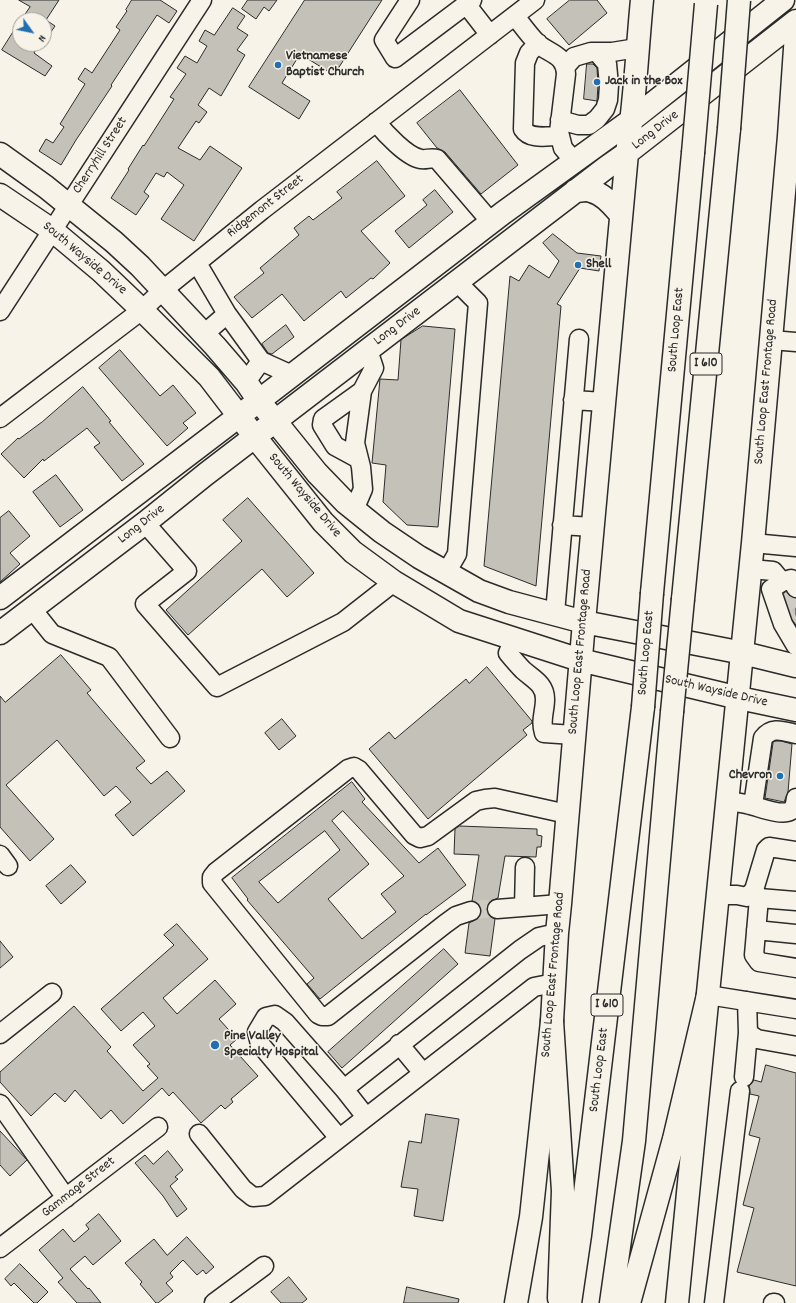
<!DOCTYPE html>
<style>
body{margin:0}
#map{position:relative;width:796px;height:1303px;overflow:hidden;background:#f7f3e8;font-family:Dekko,sans-serif}
canvas{display:block}
.north{position:absolute;left:12px;top:12px;width:40px;height:40px;box-sizing:border-box;background:#f7f3e8;border:1px solid #a5a39c;border-radius:50%;rotate:123deg;font-size:11px;font-weight:700;line-height:16px;text-align:center;color:#2b2b2b}
.north::after{content:'';display:block;margin:auto;width:14px;height:18px;background:#1f6fb2;clip-path:polygon(50% 0,100% 100%,50% 72%,0 100%)}
</style>
<div id="map">
<canvas width="796" height="1303"></canvas>
<div class="north">N</div>
</div>
<script>
const c = document.querySelector('canvas').getContext('2d');
c.lineJoin = 'round';
function fill(path, color) { c.fillStyle = color; c.fill(path, 'evenodd'); }
function strokePath(path, color, width, dash) { c.strokeStyle = color; c.lineWidth = width; c.lineCap = dash ? 'butt' : 'round'; c.setLineDash(dash || []); c.stroke(path); }
function write(font, color, halo, rows, align = 'center') {
  c.font = font + ' Dekko,sans-serif'; c.lineWidth = 3; c.setLineDash([]); c.textBaseline = 'middle'; c.strokeStyle = halo; c.fillStyle = color; for (const [text, x, y, turn = 0] of rows) {
    c.save(); c.translate(x, y); c.rotate((+turn || 0) * Math.PI / 180); c.textAlign = isNaN(turn) ? turn : align; if (halo) c.strokeText(text, 0, 0); c.fillText(text, 0, 0); c.restore();
  }
}
const building = new Path2D(`
 M19,0H59L46,20L55,26L44,42V20H21L30,7Z
 M132,0H160L177,11L169,23L157,15L111,85L112,86L76,140L61,165L39,151L46,139L53,143L64,127L60,124L85,84L78,79L85,68L92,73L120,30L116,27L127,11L126,10Z
 M248,0H277L269,11L264,7L256,19L242,9Z
 M305,0H382L334,75L300,54L282,83L310,101L299,119L249,87Z
 M570,0H597L607,13L569,45L547,19Z
 M233,8L245,16L237,28L248,35L237,50L245,55L221,96L209,88L198,105L207,112L199,123L196,121L178,148L200,160L210,146L242,168L194,241L161,219L184,185L167,172L164,177L156,173L144,192L149,196L136,215L111,198L129,170L128,169L143,145L144,146L174,99L170,97L186,74L177,68L185,56L197,63L207,46L199,41L205,30L214,35Z
 M20,21V44H39L34,53L52,66L45,76L2,50Z
 M587,64H593L597,68L598,85L597,101L584,99Z
 M460,90L518,165L481,194L445,152L437,148L417,123Z
 M377,161L405,196L361,231L390,263L373,279L371,278L346,298L341,291L304,321L282,294L252,318L234,297L264,273L260,268L299,235L294,228L309,216L313,220L342,198L337,192Z
 M435,190L453,212L409,248L395,231L427,205L423,200Z
 M553,234L577,253L601,256L599,271L580,268L557,304L561,306L536,586L484,566L510,276L519,281L529,265L549,278L559,261L543,243Z
 M286,325L294,337L272,354L268,353L262,344Z
 M423,326L455,329L438,527L407,525L383,502L386,465L372,463L380,379L398,380L401,340Z
 M120,350L160,396L173,385L196,413L183,423L188,428L167,446L99,368Z
 M83,387L111,421L109,422L144,464L122,481L94,447L100,443L87,428L44,461L43,459L24,478L1,454L18,438L19,439L42,422Z
 M56,475L83,510L60,527L33,492Z
 M248,498L314,573L287,597L262,569L188,635L166,610L242,541L223,520Z
 M9,511L30,536L10,553L20,564L0,582V518Z
 M786,592L790,597L796,598V625L792,618L784,593Z
 M61,655L91,690L87,693L145,761L136,768L151,784L167,771L185,791L133,836L115,815L131,802L116,786L104,796L57,740L6,785L54,839L30,861L0,827V696L5,702Z
 M487,667L532,721V723L523,730L527,735L428,819L369,749L389,732L395,739L466,679L469,683Z
 M282,719L296,736L279,750L265,733Z
 M775,741H781L792,744L788,792L784,802L765,798L773,743Z
 M352,782L365,799L362,802L419,863L438,848L466,885L426,915V914L320,999L307,984L314,978L247,900L248,899L232,878ZM343,811L404,876L381,894L396,912L362,939L328,899L369,864L332,821ZM325,831L340,850L278,903L259,882Z
 M460,826L537,829V835L542,836L541,847H537L536,857L505,856L498,898L491,901L488,904L487,909L489,915L495,919L490,956L465,953L469,923L479,918L481,913V908L478,903L472,901L479,855L454,854L455,829Z
 M71,865L86,882L61,904L46,886Z
 M177,924L208,959L163,998L177,1014L215,980L236,1004L219,1019L237,1039L230,1045L258,1076L231,1099L233,1102L225,1109L221,1105L201,1123L173,1092L169,1096L162,1088L123,1124L111,1110L101,1119L75,1090L65,1102L55,1093L31,1116L0,1082V1072L74,1006L111,1047L107,1051L143,1091L158,1078L147,1066L150,1064L133,1045L155,1026L143,1012L121,1031L101,1009L174,945L164,935Z
 M0,941L13,957L0,968Z
 M444,949L458,964L342,1068L328,1052Z
 M766,1065L796,1073V1286L737,1272L754,1208L743,1205L760,1138L749,1135L759,1096L750,1094L749,1086L754,1080L761,1082Z
 M426,1114L459,1119L443,1221L414,1216L418,1189L401,1187L409,1141L421,1143Z
 M0,1131L27,1160L10,1176L0,1165Z
 M168,1151L183,1170L175,1177L178,1179L170,1186L187,1209L177,1217L163,1196L135,1163L145,1155L153,1164Z
 M99,1214L121,1241L93,1265L85,1256L70,1269L88,1289L89,1288L101,1303H77L58,1282L63,1278L39,1250L63,1229L74,1242L89,1229L86,1225Z
 M187,1237L214,1267L206,1274L203,1270L197,1275L183,1260L170,1273L173,1277L166,1283L173,1291L158,1303H156L140,1284L142,1282L125,1263L154,1239L167,1255Z
 M20,1264L48,1292L37,1303H34L14,1283L11,1286L5,1279Z
 M289,1277L307,1299L302,1303H281L271,1292Z
 M407,1287L459,1299L458,1303H404Z`);
const minorTunnel = new Path2D(`
 M784,604L796,597
 M792,619L796,616
 M471,911L484,909H497`);
const minor = new Path2D(`
 M410,0L384,40L395,58L472,0
 M466,4L490,35
 M515,16C522,25 529,35 537,43C549,54 565,54 566,74L559,132L563,148L574,161
 M538,43L529,53L525,63L523,129C530,140 547,136 559,136
 M566,66L574,57L591,52H612L637,48
 M560,120L578,125H589L597,119L605,109L608,100L609,85L607,64L597,52
 M376,122C385,133 407,157 421,159C426,160 431,157 437,159L491,222
 M197,263L227,314L204,334
 M0,311L202,0
 M227,314L261,361L246,382
 M771,340L796,342
 M261,361L292,375
 M573,400L604,402
 M0,418L142,310L163,290L262,210L535,0
 M359,459L335,446L322,425L323,419L362,391
 M354,510L363,489L361,467L355,443L362,391L374,368L368,350
 M145,523L187,571L145,604L217,687L343,622L394,582
 M562,525L592,527
 M753,543L796,547
 M751,569L773,571L782,582
 M446,573L457,554L478,303L457,282
 M796,588L791,579L782,582L771,589L783,624L796,646
 M32,609L52,634L109,657L170,738
 M555,613L579,339
 M514,639L508,653C513,659 518,665 523,670C533,679 545,684 545,699C545,712 540,720 544,733L574,735
 M728,801C735,802 743,803 750,805C759,807 781,816 790,811C795,809 795,803 796,798
 M753,805L763,738C772,726 783,731 796,734
 M0,855L8,866
 M754,890L759,898L754,955L759,962L796,968
 M719,895H737L747,897L754,890L766,850L769,847L796,851
 M759,898L796,901
 M524,907L525,867
 M497,909L560,904
 M471,911L456,916L445,924L328,1016H322L318,1014L212,883V877L216,872L348,769L354,767L359,770L414,835L420,838L428,836L476,801L485,799L495,798L567,814
 M756,930L796,934
 M708,995L796,1009
 M747,1001L748,1033L757,1039L796,1046
 M0,1034L52,993
 M399,1044L423,1073
 M744,1077L748,1033
 M344,1089L520,950L539,937L557,933
 M0,1104L66,1198
 M199,1134L243,1189L253,1197L265,1196L534,987L554,983
 M339,1138L260,1044L257,1032L266,1017L275,1015L285,1022L344,1089L366,1117
 M0,1248L158,1127
 M214,1303L264,1266
 M714,1303L740,1091
 M773,1303H775`);
const major = new Path2D(`
 M0,154L46,187L114,242L140,266L215,346L246,382L259,401L317,473L346,503L382,532L419,557L479,591L509,602L584,622L743,653L796,666
 M575,191C580,191 587,189 591,191C604,194 613,206 621,215
 M0,195L52,230L101,271L142,310L209,377L255,437L323,522L353,552L394,582L459,621L580,660L739,698L796,710
 M0,598L239,416L503,213L633,119L783,0
 M0,633L145,523L206,474L607,167L627,153L796,21
 M516,1303L531,1217L552,1021L557,933L560,904L584,622L627,153C635,103 637,51 642,0
 M677,1303L753,543L789,136L796,34`);
const highway = new Path2D(`
 M652,593L693,153
 M683,599L729,129
 M552,1021L563,1191L559,1298
 M570,1303L580,1235L643,707
 M611,1303L634,1141L672,712
 M629,1303L674,1139L708,995`);
const highwayBridge = new Path2D(`
 M729,129L739,0
 M693,153L706,4
 M643,707L652,593
 M672,712L683,599`);
const markers = [
 [278,65,4,"#1f6fb2"],
 [597,82,4,"#1f6fb2"],
 [578,265,4,"#1f6fb2"],
 [780,776,4,"#1f6fb2"],
 [215,1045,5,"#1f6fb2"]
];
const shields = [
 [706,364,32],
 [607,1005,32]
];
const shieldNames = [
 ["I 610",706,364],
 ["I 610",607,1005]
];
const poiNames = [
 ["Vietnamese",286,57],
 ["Baptist Church",286,73],
 ["Jack in the Box",605,82],
 ["Shell",586,265],
 ["Chevron",772,776,"right"],
 ["Pine Valley",224,1037],
 ["Specialty Hospital",224,1053]
];
const streetNames = [
 ["Long Drive",656,131,-38],
 ["Cherryhill Street",101,156,-57],
 ["Ridgemont Street",266,207,-38],
 ["South Wayside Drive",84,259,40],
 ["Long Drive",398,327,-37],
 ["South Loop East",677,330,-85],
 ["South Loop East Frontage Road",767,382,-85],
 ["South Wayside Drive",304,496,50],
 ["Long Drive",142,525,-38],
 ["South Loop East Frontage Road",581,652,-85],
 ["South Loop East",647,653,-85],
 ["South Wayside Drive",716,692,13],
 ["South Loop East Frontage Road",554,975,-85],
 ["South Loop East",600,1070,-83],
 ["Gammage Street",79,1188,-38]
];
fill(building, '#c4c1b9');
strokePath(building, '#2b2b2b', 1);
strokePath(minorTunnel, '#cecbc2', 18, [18, 9]);
strokePath(minor, '#2b2b2b', 21);
strokePath(major, '#2b2b2b', 25);
strokePath(highway, '#2b2b2b', 25);
strokePath(minor, '#f7f3e8', 18);
strokePath(major, '#f7f3e8', 22);
strokePath(highway, '#f7f3e8', 22);
strokePath(highwayBridge, '#2b2b2b', 25, []);
strokePath(highwayBridge, '#f7f3e8', 22);
for (const [x, y, r, color] of markers) { const dot = new Path2D(); dot.arc(x, y, r, 0, 2 * Math.PI); c.fillStyle = color; c.fill(dot); strokePath(dot, '#f7f3e8', 1.5); }
for (const [x, y, w] of shields) { const box = new Path2D(); box.roundRect(x - w / 2, y - 11, w, 22, 3); c.fillStyle = '#f7f3e8'; c.fill(box); strokePath(box, '#2b2b2b', 1); }
write('bold 13px', '#2b2b2b', null, shieldNames);
write('bold 14px', '#2b2b2b', '#f7f3e8', poiNames, 'left');
write('14px', '#2b2b2b', '#f7f3e8', streetNames);
</script>
